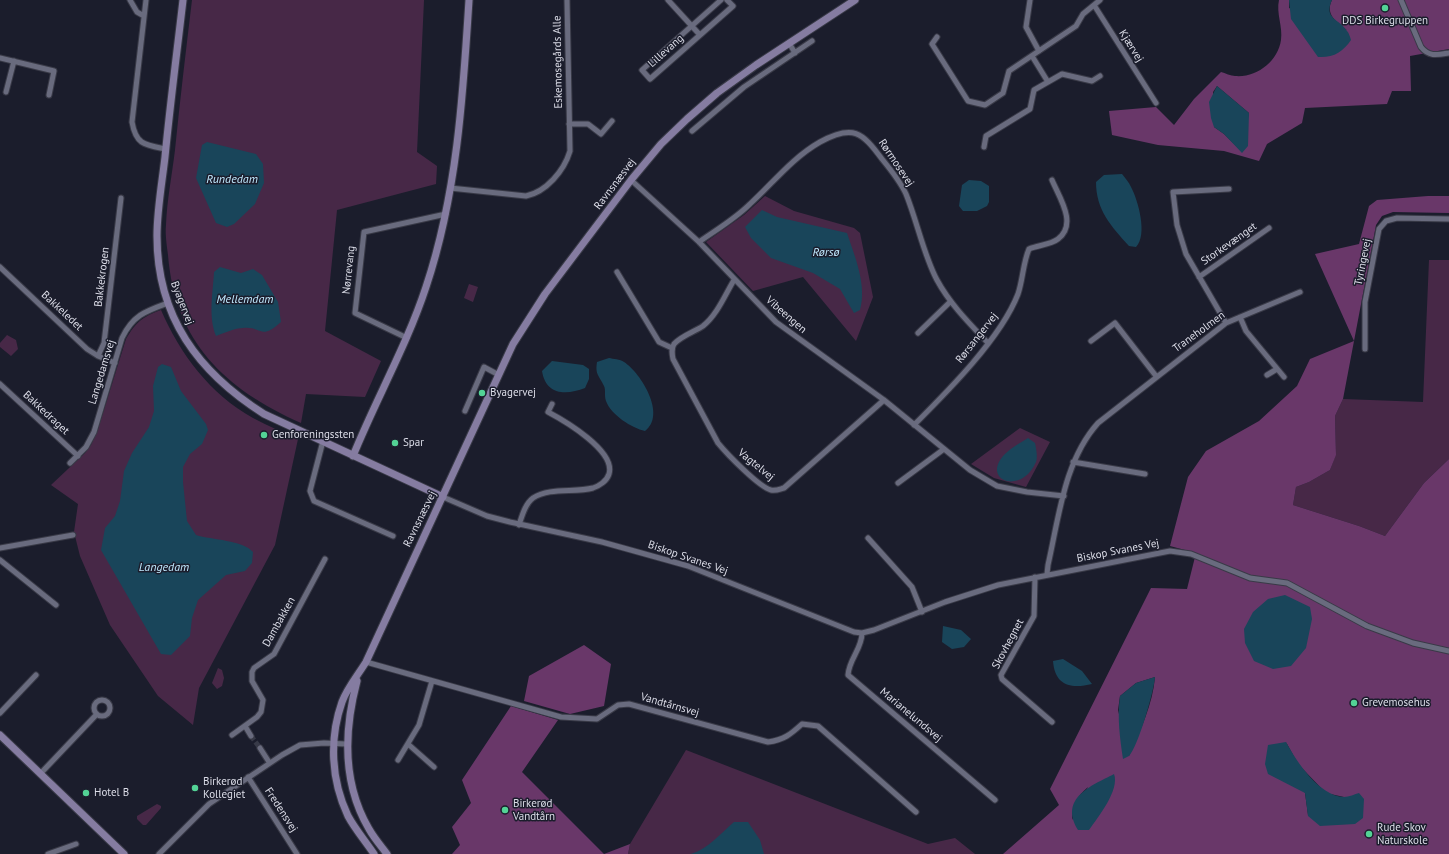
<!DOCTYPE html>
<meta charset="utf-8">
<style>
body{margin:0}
canvas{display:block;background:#1b1d2c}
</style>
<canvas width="1449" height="854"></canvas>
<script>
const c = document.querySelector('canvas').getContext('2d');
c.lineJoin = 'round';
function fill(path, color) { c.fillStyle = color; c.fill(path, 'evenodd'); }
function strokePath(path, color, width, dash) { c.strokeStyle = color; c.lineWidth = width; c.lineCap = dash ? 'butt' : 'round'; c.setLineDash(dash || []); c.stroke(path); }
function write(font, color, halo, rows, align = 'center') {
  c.font = font + ' "PT Sans",sans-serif'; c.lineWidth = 3; c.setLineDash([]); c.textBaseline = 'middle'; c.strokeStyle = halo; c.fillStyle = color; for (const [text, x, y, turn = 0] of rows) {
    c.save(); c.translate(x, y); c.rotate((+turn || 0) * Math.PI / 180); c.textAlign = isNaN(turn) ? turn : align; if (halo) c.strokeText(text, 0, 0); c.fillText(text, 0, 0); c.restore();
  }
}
const green = new Path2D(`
 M192,0H424L417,152L437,166L436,184L337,210L325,331L381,361L365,397L306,394L301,423C225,389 175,342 168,255C167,246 165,235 166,225C167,200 172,175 175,150C180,100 186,50 192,0Z
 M765,196L794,211L854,228L860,233L873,297L856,341L803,277L753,291L706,242L744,215Z
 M1429,260H1449V459L1424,483L1385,536L1359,526L1293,505L1296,487L1309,482L1330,470L1336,454L1335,416L1343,399L1423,402Z
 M469,284L478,287L473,302L464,298Z
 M161,310C180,354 210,394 253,418C268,426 283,432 298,439L275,545L199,688L193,725L158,696L110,625L80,556L74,532L78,504L51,485L85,453L91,445L98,429L126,339C136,322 142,317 161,310Z
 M7,335L16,340L18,349L11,356L0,347V343Z
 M1020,428L1050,442L1026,487L994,478L971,464Z
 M218,668L222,670L224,678L222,686L217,689L212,683Z
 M686,750L928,844L955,838L975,854H628L630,844Z
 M157,804L161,806V808L146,825H143L137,819V816Z`);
const forest = new Path2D(`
 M1279,0H1289V8L1347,30C1336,22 1325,14 1332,0H1449V49L1410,56L1411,91H1392L1387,104L1305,108L1302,123L1267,144L1259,161L1224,151L1158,145L1112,135L1109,111L1156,107L1174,125L1194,99L1221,72C1225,73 1231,76 1235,76C1257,78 1278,61 1281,40C1283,27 1276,13 1279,0ZM1217,86L1249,113L1242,152L1224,134L1214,127L1213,92Z
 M1428,196H1449V213L1393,212L1382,216L1376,225L1343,399L1335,416L1336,455L1330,470L1309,482L1296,487L1293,505L1359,526L1385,536L1424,483L1449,459V854H1003L1059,805L1050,789L1151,588L1187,589L1196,553L1170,546L1188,477L1206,451L1259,421L1297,386L1310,359L1354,341L1315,254L1359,244L1369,206L1377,200ZM1155,677C1153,704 1140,731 1129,756L1118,710L1120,696L1136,683ZM1286,742L1298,764L1326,793L1344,797L1308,815L1305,793ZM1088,787L1072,820C1073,805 1076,797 1088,787Z
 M584,645L611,664L604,706L570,714L524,701L529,676Z
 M511,706L558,720L522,772L604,854L630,844L628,854H452L460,845L452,827L471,803L462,780Z`);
const water = new Path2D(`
 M1289,0H1332C1323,19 1340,19 1347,31C1349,33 1350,37 1351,40C1343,52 1333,58 1318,57L1291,19Z
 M1217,86L1249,113L1248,146L1242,153L1224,134L1214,127L1211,118L1209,102Z
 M207,142L256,154L263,164L264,183L255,204L234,224L227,227L216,223L196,178L202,145Z
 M1122,174C1125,178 1129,182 1131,187C1138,200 1148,235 1136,247L1129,246C1111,226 1096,210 1096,182L1104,175Z
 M969,180L981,181L989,186V202L987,206L977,211H963L959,206L962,185Z
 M762,210L777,217L847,233C855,257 867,285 860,310L854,313L840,289L813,273L771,258L751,238L745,227Z
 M220,267L241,273L253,269L262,275L278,302L281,322C260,341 262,326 243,328C235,328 224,333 216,336C208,316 213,292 214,272Z
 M609,358C613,359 620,359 624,362C641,373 667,415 645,431C632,428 611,415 606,401C604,396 606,390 604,386C599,375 595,375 597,362Z
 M552,361L583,365L589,369V379L585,388C567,395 546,396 542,371Z
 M162,364L171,367L181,391L206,424L208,430L202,444L190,454L183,467V482L187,521L196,535C212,540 243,540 253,552L252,563L245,571L226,575L198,600L192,618L190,636L171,655L161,654L101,550L105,528L115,516L120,501L124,471L132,453L149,427L154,411L153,386L158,367Z
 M1028,438L1035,443C1036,448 1038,457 1036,462C1022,495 982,481 1003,456C1009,449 1020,443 1028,438Z
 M1285,595L1310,607L1312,619L1306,648L1291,666L1273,669L1254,661L1245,643L1244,629L1253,612L1268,599Z
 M943,626L961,630L971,639L964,647L952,649L942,642Z
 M1063,659L1082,671L1092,684C1071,689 1055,686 1053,661Z
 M1155,677C1154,691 1138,747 1129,756C1127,757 1125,758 1123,759C1120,738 1117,718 1120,696L1136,683Z
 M1286,742C1297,762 1319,796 1344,797C1349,797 1355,794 1359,793L1364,799L1363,818L1355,824L1320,826L1308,816L1305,793L1268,774L1265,764L1268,745Z
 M1114,774C1120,790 1098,817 1089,830H1078C1059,798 1091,786 1114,774Z
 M734,822H748L760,840L764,854H691C709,848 720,834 734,822Z`);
const streetTunnel = new Path2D(`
 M251,736L260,748`);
const street = new Path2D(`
 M130,0L137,12L144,16
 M146,0L132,122C136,145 145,145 166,149
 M668,0L700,35
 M721,0L642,70L650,79L733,6L727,0
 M1030,0L1026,27L1039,51
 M1401,0L1421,47C1429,57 1437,55 1449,53
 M1094,5L1156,103
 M937,37L932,44L968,101L985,105L1003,93L1009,71L1076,26L1083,14L1100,0
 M789,43L795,53
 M1032,56L1048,82
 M0,58L54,71L49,95
 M6,92L14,61
 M569,124H588L601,134L612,121
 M692,131L744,87L812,41
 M984,147L986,136L1030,109L1034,90L1062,74L1092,81L1100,76
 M631,180L699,242L776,322L884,400L970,470L997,486L1027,492L1064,496
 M450,188L526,196C546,192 564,171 570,151L567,0
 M699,242C716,230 735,219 750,204C773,183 792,158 820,142C853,124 862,132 882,159C891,170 900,181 906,194C917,221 924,256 937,280C950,304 969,323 988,343
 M0,267L87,349L98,356L115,363
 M617,272L659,342L672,348
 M1199,277L1269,228
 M734,280C725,295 717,315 703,326C694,332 681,336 674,344C671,349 672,354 673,359L718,443C727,454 759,487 771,490C776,491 780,489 784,488L884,400
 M1240,317L1246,331L1284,377
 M1226,323L1186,254L1177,225L1173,192L1229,189
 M918,333L950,302
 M407,338L355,313L364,232L446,214
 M1091,341L1115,323L1156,376
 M1365,349V302L1379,229L1386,221L1397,218L1449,219
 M98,356L104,343L121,198
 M1267,375L1277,369
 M0,384L78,456
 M465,411L484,367L499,375
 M914,425C948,391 1001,338 1018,294C1023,279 1023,263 1029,249C1038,245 1050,245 1058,239C1078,224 1059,197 1052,180
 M323,441L310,491L314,501L393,536
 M1073,462L1145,474
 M70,463L86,447L94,432L122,338C133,315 146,311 168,303
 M898,483L944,449
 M443,497L487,516L510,522L602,542L688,566L854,632L862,633L874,630L945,602L998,585L1170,551L1191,554L1250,578L1287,583L1367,626L1413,643L1449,651
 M519,525C522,516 525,504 533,498C550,487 574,493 593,488C599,486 607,481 609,474C616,451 565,421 548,412L552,404
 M868,538L912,587L922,612
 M0,548L73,535
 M0,560L56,605
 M1047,574L1048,565C1059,517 1064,461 1098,423L1226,323L1300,292
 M1035,577L1034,616L1001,675L1002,679L1052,722
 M862,633C862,649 849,659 848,675L995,800
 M366,662L561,717L597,719L618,705L629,704L768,742C784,740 791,734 802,724L818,726L916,812
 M94 708a8 8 0 1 1 16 0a8 8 0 1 1-16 0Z
 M0,713L36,675
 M245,726L251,736
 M232,735L257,717L261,712L263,700L252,681V672L254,668L274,654L325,559
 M408,744L434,767
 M260,748L269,762
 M398,760L419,725L432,681
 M41,773L97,714
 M248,777L297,854
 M48,854L76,844
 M159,854L209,804L282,755L300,745L324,743L346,744`);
const secondary = new Path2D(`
 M183,0C177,52 170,105 165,157C162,183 157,210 157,236C157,317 198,372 264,414L443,497
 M353,456C376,399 407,345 426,287C457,194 463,96 469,0
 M357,681C344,730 342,783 369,829C374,838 381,846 387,854
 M0,735L124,854
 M374,854C366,842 355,829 348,816C331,780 329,739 342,702C347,688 358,675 366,662L513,344L545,294L631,180L661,144L687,119L717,93L756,65L855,0`);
const markers = [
 [1385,8,4,"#53d396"],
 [482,393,4,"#53d396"],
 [264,435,4,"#53d396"],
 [395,443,4,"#53d396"],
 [1354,703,4,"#53d396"],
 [195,788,4,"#53d396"],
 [86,793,4,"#53d396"],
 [505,810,4,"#53d396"],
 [1369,834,4,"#53d396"]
];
const poiNames = [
 ["DDS Birkegruppen",1385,21,"center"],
 ["Byagervej",490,393],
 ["Genforeningssten",272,435],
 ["Spar",403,443],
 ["Grevemosehus",1362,703],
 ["Birkerød",203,782],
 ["Kollegiet",203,795],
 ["Hotel B",94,793],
 ["Birkerød",513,804],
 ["Vandtårn",513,817],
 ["Rude Skov",1377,828],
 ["Naturskole",1377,841]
];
const streetNames = [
 ["Kjærvej",1131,46,58],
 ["Lillevang",666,51,-42],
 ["Eskemosegårds Alle",558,62,-91],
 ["Rørmosevej",896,163,56],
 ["Ravnsnæsvej",615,184,-53],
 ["Storkevænget",1229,244,-35],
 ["Tyringevej",1363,262,-79],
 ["Nørrevang",349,270,-84],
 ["Bakkekrogen",102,277,-83],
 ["Byagervej",182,303,69],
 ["Bakkeledet",62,311,43],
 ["Vibeengen",786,315,41],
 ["Traneholmen",1199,332,-36],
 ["Rørsangervej",977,338,-52],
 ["Langedamsvej",102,372,-73],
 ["Bakkedraget",46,413,43],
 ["Vagtelvej",756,465,39],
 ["Ravnsnæsvej",420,519,-64],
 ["Biskop Svanes Vej",1118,551,-11],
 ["Biskop Svanes Vej",688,558,19],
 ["Dambakken",279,622,-61],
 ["Skovhegnet",1008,644,-62],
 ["Vandtårnsvej",670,705,16],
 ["Marianelundsvej",911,715,40],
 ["Fredensvej",281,810,57]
];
const waterNames = [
 ["Rundedam",232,180],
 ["Rørsø",826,253],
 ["Mellemdam",245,300],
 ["Langedam",164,568]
];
fill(green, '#472847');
fill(forest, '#693769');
fill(water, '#19455a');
strokePath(streetTunnel, '#383a48', 5, [5, 2.5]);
strokePath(street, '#393a47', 7);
strokePath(secondary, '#393a47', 9);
strokePath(street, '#696b7e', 5);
strokePath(secondary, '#857ca1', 7);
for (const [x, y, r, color] of markers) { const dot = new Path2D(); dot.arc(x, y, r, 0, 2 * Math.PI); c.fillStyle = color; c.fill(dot); strokePath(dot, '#1b1d2c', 1.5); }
write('11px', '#dcdde8', '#1b1d2c', poiNames, 'left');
write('11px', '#dcdde8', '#1b1d2c', streetNames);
write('italic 12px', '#c0e9fe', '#1b1d2c', waterNames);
</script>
